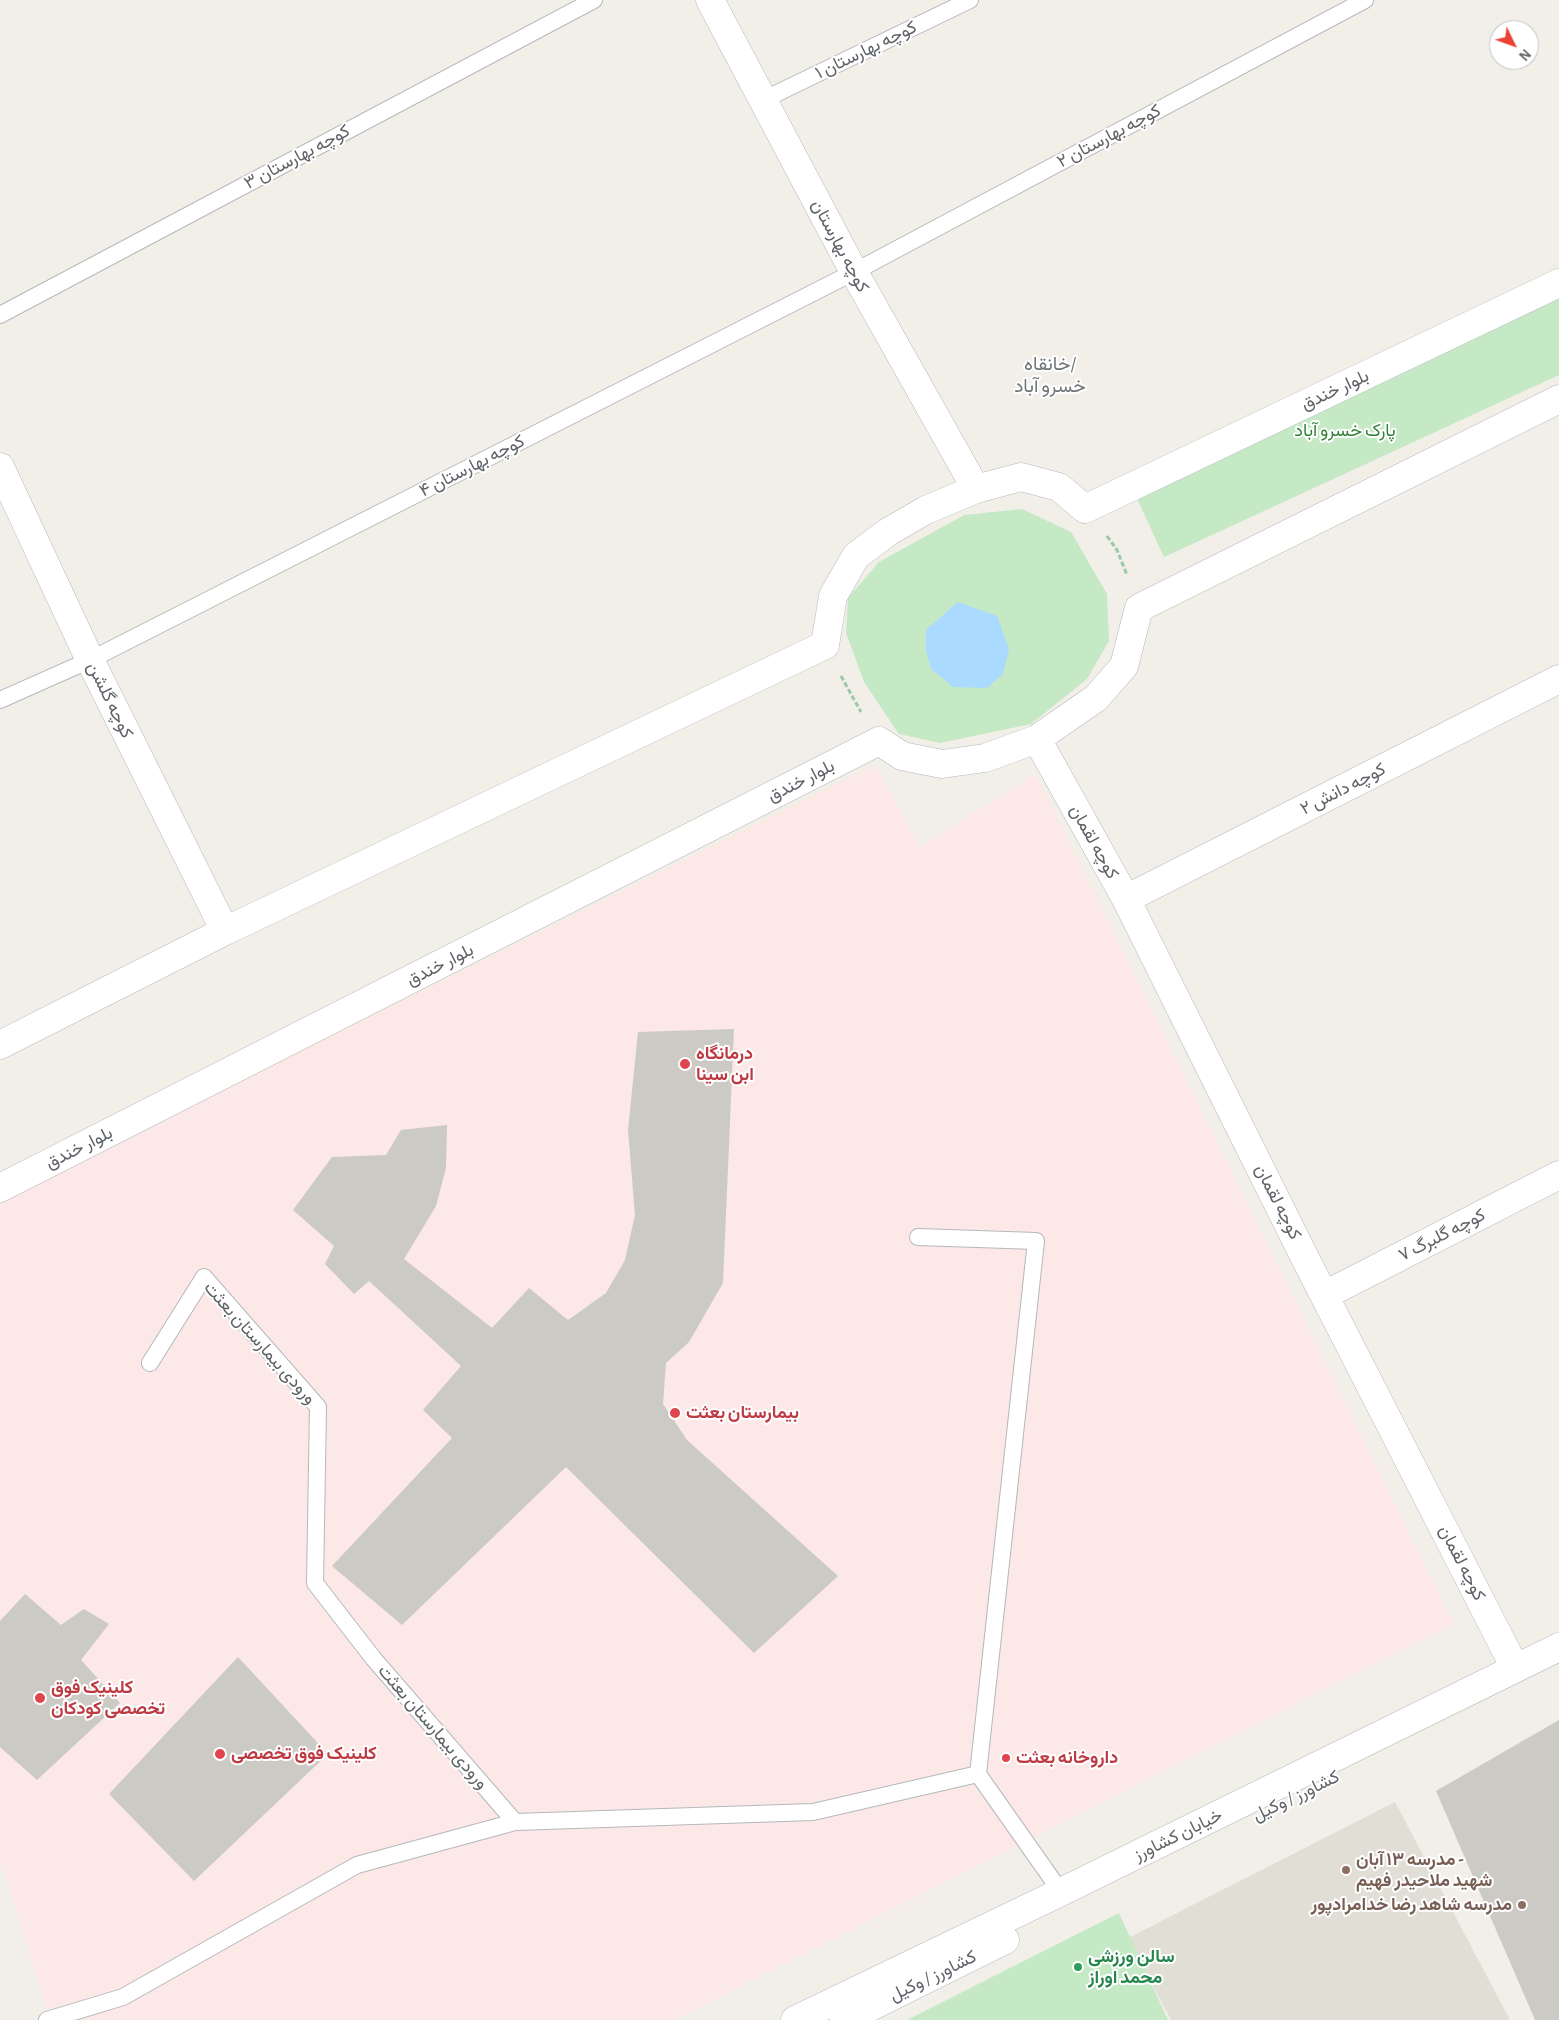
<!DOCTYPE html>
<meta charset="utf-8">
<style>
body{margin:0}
#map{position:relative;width:1559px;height:2020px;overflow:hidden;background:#f1efe8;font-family:"Alegreya Sans",sans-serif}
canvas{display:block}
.north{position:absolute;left:1489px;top:20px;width:50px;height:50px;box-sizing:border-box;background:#fff;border:1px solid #bfc1c3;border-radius:50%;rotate:132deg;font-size:14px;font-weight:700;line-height:20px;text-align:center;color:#5f6368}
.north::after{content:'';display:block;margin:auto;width:18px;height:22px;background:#ea4335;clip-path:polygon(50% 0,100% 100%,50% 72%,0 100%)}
</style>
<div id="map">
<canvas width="1559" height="2020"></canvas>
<div class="north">N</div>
</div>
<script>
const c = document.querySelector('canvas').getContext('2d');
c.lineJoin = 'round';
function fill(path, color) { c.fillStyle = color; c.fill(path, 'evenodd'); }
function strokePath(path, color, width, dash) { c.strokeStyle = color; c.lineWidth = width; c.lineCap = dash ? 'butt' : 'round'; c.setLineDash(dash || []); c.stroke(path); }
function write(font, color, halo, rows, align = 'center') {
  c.font = font + ' "Alegreya Sans",Vazirmatn,sans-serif'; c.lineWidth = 4; c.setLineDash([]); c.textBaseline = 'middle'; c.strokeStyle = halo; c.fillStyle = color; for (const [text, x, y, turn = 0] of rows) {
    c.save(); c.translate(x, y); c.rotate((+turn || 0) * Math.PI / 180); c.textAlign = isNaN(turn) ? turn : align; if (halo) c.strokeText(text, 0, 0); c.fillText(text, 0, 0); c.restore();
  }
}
const education = new Path2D(`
 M1395,1802L1510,2020H1171L1128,1938Z`);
const medical = new Path2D(`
 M875,765L920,847L1036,774L1454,1624L674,2020H50L7,1880L0,1864V1201Z`);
const green = new Path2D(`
 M1559,291V375L1164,557L1132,488Z
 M1022,509L1071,532L1107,594L1109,641L1087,679L1031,724L940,743L899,734L864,682L846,633L848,598L879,562L964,515Z
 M1119,1913L1168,2020H907Z`);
const water = new Path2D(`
 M958,602L997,616L1009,649L1003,674L987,688L953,687L931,669L926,650V630Z`);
const building = new Path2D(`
 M734,1029L723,1283L689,1342L666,1363L663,1404L687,1440L838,1576L754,1653L566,1467L402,1625L332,1566L452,1438L423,1410L461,1366L369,1281L354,1294L325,1264L334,1246L293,1210L332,1157L386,1155L401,1130L447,1125L446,1168L436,1206L404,1259L492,1328L529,1288L568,1320L606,1293L625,1260L635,1215L628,1130L638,1032Z
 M25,1594L61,1625L84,1609L109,1624L81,1660L120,1703L37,1780L0,1747V1621Z
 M238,1657L328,1754L194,1881L109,1794Z
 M1559,1720V2020H1535L1436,1791Z`);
const path = new Path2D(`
 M1107,536L1117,550L1127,575
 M841,676L861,712`);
const lane = new Path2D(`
 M763,100L970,0
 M0,315L594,0
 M0,700L90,660L854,272L1365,0
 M918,1237L1036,1241L978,1774L1061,1892
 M515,1822L813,1812L978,1774
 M47,2020L123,1997L357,1865L515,1822L373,1658L315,1583L318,1407L204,1277L150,1363`);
const street = new Path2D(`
 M710,0L854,272L976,489
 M0,467L90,660L225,931
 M1037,739L1126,899L1305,1258L1515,1668
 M1126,899L1559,679
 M0,1045L225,931L825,645L833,596L856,556L888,532L926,510L976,489L1021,477L1059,487L1085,509L1559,283
 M0,1188L879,741L902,756L942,764L985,758L1037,739L1096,698L1124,666L1139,608L1559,399
 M1325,1295L1559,1175`);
const secondary = new Path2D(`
 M795,2020L1061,1892L1559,1647
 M844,2020L1005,1940`);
const markers = [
 [685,1064,6,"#e0444e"],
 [675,1413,6,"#e0444e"],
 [40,1698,6,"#e0444e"],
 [220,1754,6,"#e0444e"],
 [1006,1758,5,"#e0444e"],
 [1346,1870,5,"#8d6e63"],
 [1522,1905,5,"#8d6e63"],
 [1078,1967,5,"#2e9e5b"]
];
const streetNames = [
 ["کوچه بهارستان ۱",866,50,-26],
 ["کوچه بهارستان ۲",1109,136,-28],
 ["کوچه بهارستان ۳",297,157,-28],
 ["کوچه بهارستان",840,246,62],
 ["بلوار خندق",1335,390,-25],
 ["کوچه بهارستان ۴",472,466,-27],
 ["کوچه گلشن",110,700,64],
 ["بلوار خندق",801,781,-27],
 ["کوچه دانش ۲",1343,789,-27],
 ["کوچه لقمان",1094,842,61],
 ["بلوار خندق",440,965,-27],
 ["بلوار خندق",79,1148,-27],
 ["کوچه لقمان",1278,1202,63],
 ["کوچه گلبرگ ۷",1442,1235,-27],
 ["ورودی بیمارستان بعثت",260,1343,48],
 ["کوچه لقمان",1462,1563,63],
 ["ورودی بیمارستان بعثت",433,1727,49],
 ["کشاورز / وکیل",1296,1796,-26],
 ["خیابان کشاورز",1178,1835,-26],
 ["کشاورز / وکیل",933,1976,-26]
];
const parkNames = [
 ["پارک خسرو آباد",1345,431]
];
const healthNames = [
 ["درمانگاه",696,1054],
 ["ابن سینا",696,1075],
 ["بیمارستان بعثت",686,1413],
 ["کلینیک فوق",51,1688],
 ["تخصصی کودکان",51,1709],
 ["کلینیک فوق تخصصی",231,1754],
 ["داروخانه بعثت",1016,1758]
];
const educationNames = [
 ["مدرسه ۱۳ آبان -",1356,1860],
 ["شهید ملاحیدر فهیم",1356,1881],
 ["مدرسه شاهد رضا خدامرادپور",1512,1905,"right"]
];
const leisureNames = [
 ["سالن ورزشی",1088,1957],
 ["محمد اوراز",1088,1978]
];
const neighbourhoodNames = [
 ["خانقاه/",1050,364],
 ["خسرو آباد",1050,386]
];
fill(education, '#e1ded6');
fill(medical, '#fce8e6');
fill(green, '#c5e8c5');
fill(water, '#aadaff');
fill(building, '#cccac5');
strokePath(lane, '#b5b8bc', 18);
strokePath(street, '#b5b8bc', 29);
strokePath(secondary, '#b6babf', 29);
strokePath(path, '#9cc7a9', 3, [5, 2.5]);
strokePath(lane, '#fff', 16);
strokePath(street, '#fff', 28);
strokePath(secondary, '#fff', 28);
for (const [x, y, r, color] of markers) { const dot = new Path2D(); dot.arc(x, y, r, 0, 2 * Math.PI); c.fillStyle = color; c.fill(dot); strokePath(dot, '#fff', 2); }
write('18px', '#5f6368', '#fff', streetNames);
write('18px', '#348238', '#fff', parkNames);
write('bold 18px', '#be3a42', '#fff', healthNames, 'left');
write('bold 18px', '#785e54', '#fff', educationNames, 'left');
write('bold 18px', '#27864d', '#fff', leisureNames, 'left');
write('19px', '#70757a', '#fff', neighbourhoodNames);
</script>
